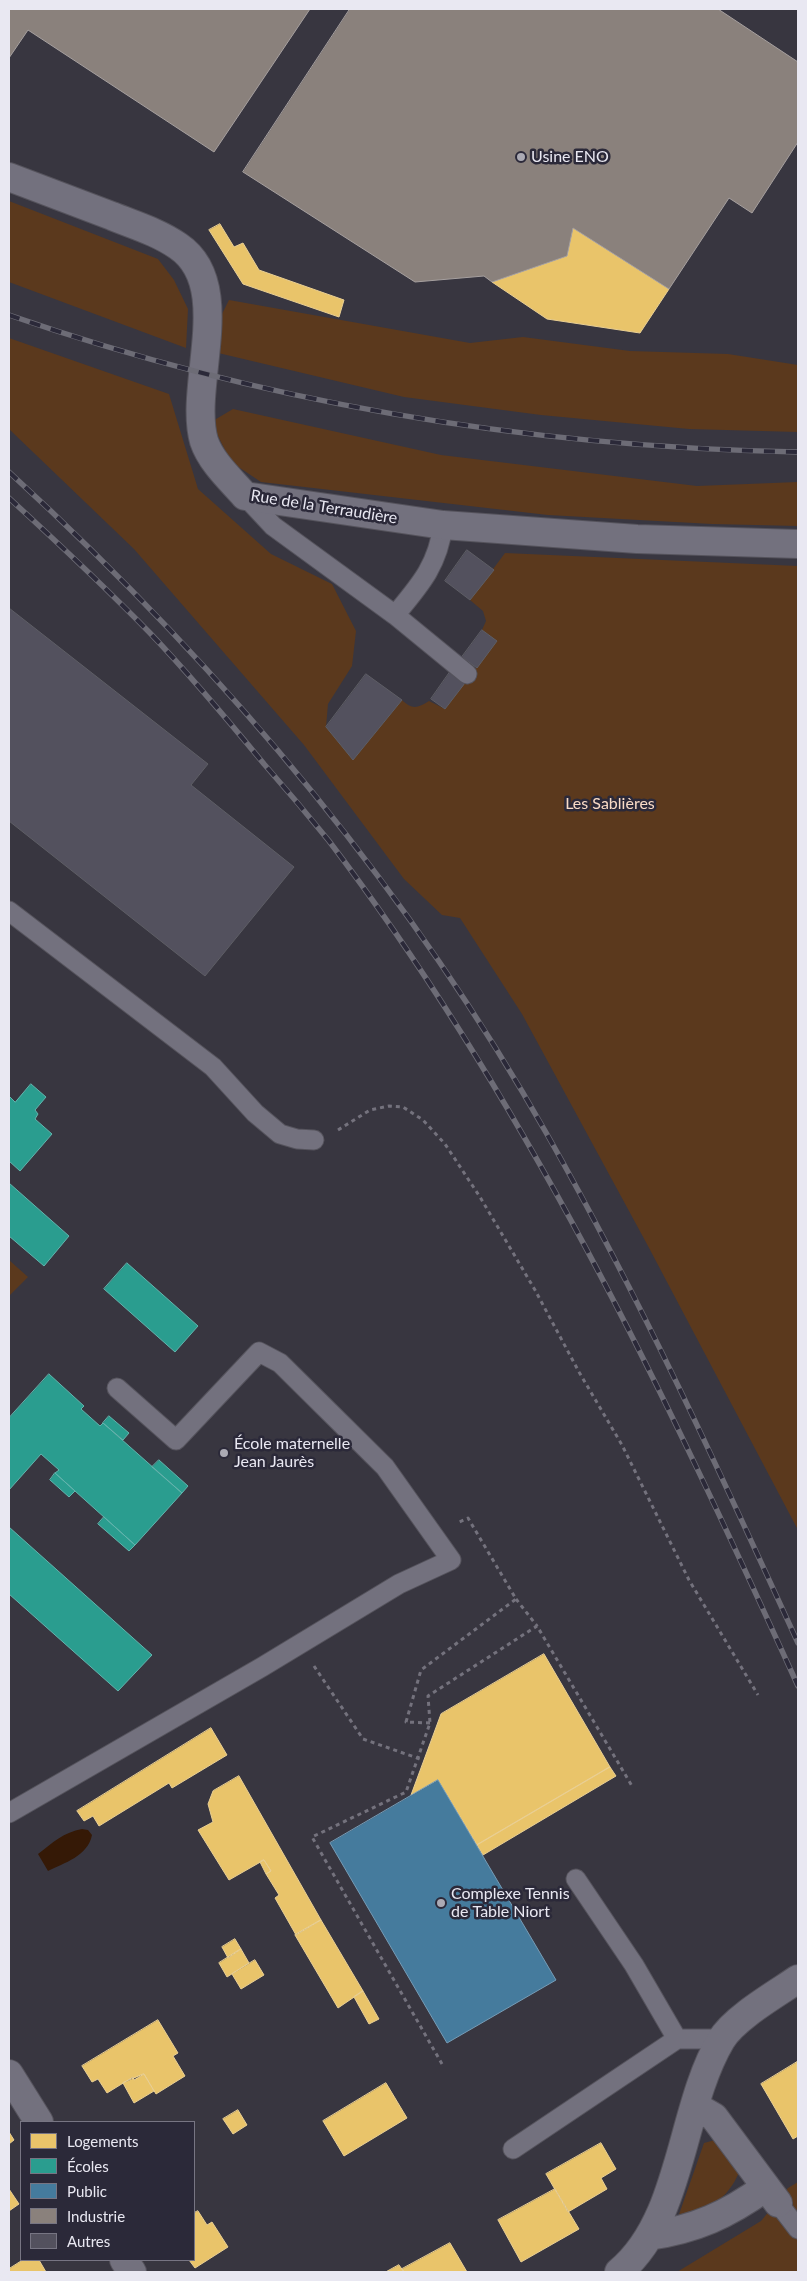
<!DOCTYPE html>
<meta charset="utf-8">
<style>
body{margin:0}
#map{position:relative;width:807px;height:2281px;overflow:hidden;background:#383640;font-family:Lato,sans-serif}
canvas{display:block}
.frame{position:absolute;inset:0;border:10px solid #e9e8f2;pointer-events:none}
.legend{position:absolute;left:20px;top:2121px;width:175px;height:140px;box-sizing:border-box;background:#2b2939;border:1px solid #777583;margin:0;padding:6px 9px;list-style:none;font-size:15px;color:#e9e8f2}
.legend li{display:flex;align-items:center;gap:10px;height:25px}
.legend b{width:25px;border:1px solid #777583}
</style>
<div id="map">
<canvas width="807" height="2281"></canvas>
<div class="frame"></div>
<ul class="legend">
<li><b style="height:14px;background:#e9c46a"></b>Logements</li>
<li><b style="height:14px;background:#2a9d8f"></b>Écoles</li>
<li><b style="height:14px;background:#457b9d"></b>Public</li>
<li><b style="height:14px;background:#8a817c"></b>Industrie</li>
<li><b style="height:14px;background:#53515e"></b>Autres</li>
</ul>
</div>
<script>
const c = document.querySelector('canvas').getContext('2d');
c.lineJoin = 'round';
function fill(path, color) { c.fillStyle = color; c.fill(path, 'evenodd'); }
function strokePath(path, color, width, dash) { c.strokeStyle = color; c.lineWidth = width; c.lineCap = dash ? 'butt' : 'round'; c.setLineDash(dash || []); c.stroke(path); }
function write(font, color, halo, rows, align = 'center') {
  c.font = font + ' Lato,sans-serif'; c.lineWidth = 5; c.setLineDash([]); c.textBaseline = 'middle'; c.strokeStyle = halo; c.fillStyle = color; for (const [text, x, y, turn = 0] of rows) {
    c.save(); c.translate(x, y); c.rotate((+turn || 0) * Math.PI / 180); c.textAlign = isNaN(turn) ? turn : align; if (halo) c.strokeText(text, 0, 0); c.fillText(text, 0, 0); c.restore();
  }
}
const green = new Path2D(`
 M9,201L158,259L174,280L188,309L186,348L9,282Z
 M229,300L470,343L523,337L630,351L728,354L798,365V432L689,429L541,415L404,397L214,352L218,322Z
 M9,338L169,394L198,489L271,554L332,584L356,631L352,666L328,704L326,727L353,760L402,700C412,710 418,708 429,701L445,709L496,641L482,630L486,621L483,611L470,600L505,553L798,566V1530L648,1246L522,1014L460,918L442,915L404,879L304,745L134,549L9,429Z
 M233,409L441,455L697,486L798,482V526L712,524L548,515L261,482L231,462L211,422Z
 M9,1260L28,1277L9,1296Z
 M715,2140L740,2170C727,2203 706,2208 676,2223L704,2143Z
 M798,2182V2272H677L761,2221L788,2188Z`);
const water = new Path2D(`
 M82,1829L88,1830L92,1835C88,1856 64,1863 48,1871L38,1854C52,1843 64,1832 82,1829Z`);
const homes = new Path2D(`
 M220,224L234,247L243,243L259,270L344,300L339,317L243,284L209,230Z
 M573,228L669,289L640,333L547,319L492,282L567,256Z
 M544,1654L610,1767L477,1845L438,1780L411,1795L441,1714Z
 M211,1728L227,1755L172,1788L169,1783L99,1826L93,1816L84,1821L77,1811Z
 M610,1767L616,1776L483,1855L477,1845Z
 M239,1776L321,1920L296,1935L275,1898L279,1895L266,1874L271,1871L264,1860L229,1880L198,1830L213,1822L208,1804L213,1791Z
 M264,1860L271,1871L266,1874L260,1862Z
 M321,1920L363,1991L338,2008L295,1935Z
 M235,1939L241,1949L228,1958L222,1947Z
 M241,1949L249,1963L227,1977L219,1963Z
 M255,1960L264,1975L241,1989L232,1974Z
 M363,1991L379,2019L369,2024L354,1997Z
 M158,2020L178,2053L173,2056L185,2076L156,2094L144,2074L134,2080L133,2077L107,2093L98,2079L92,2082L82,2066Z
 M797,2062L798,2136L793,2139L761,2084Z
 M144,2074L154,2091L134,2103L123,2083Z
 M386,2083L407,2118L344,2156L323,2121Z
 M238,2110L247,2125L233,2134L223,2119Z
 M9,2132L14,2140L9,2144Z
 M601,2143L616,2169L601,2178L607,2189L568,2212L546,2174Z
 M9,2189L19,2204L9,2211Z
 M555,2189L579,2229L521,2262L498,2220Z
 M198,2211L207,2225L212,2222L228,2247L195,2268L189,2260H194V2213Z
 M450,2243L467,2272H404L402,2269Z
 M23,2260H39L46,2272H9V2269Z
 M399,2265L404,2272H386Z`);
const schools = new Path2D(`
 M31,1084L46,1097L35,1110L38,1114L35,1119L52,1134L20,1171L9,1161V1096L15,1102Z
 M9,1183L69,1236L44,1266L9,1236Z
 M127,1263L198,1326L175,1352L104,1289Z
 M49,1374L84,1406L81,1409L100,1426L103,1423L182,1493L135,1545L55,1473L59,1470L41,1454L9,1490V1418Z
 M109,1416L129,1433L123,1440L103,1423Z
 M159,1460L188,1486L182,1493L152,1467Z
 M55,1473L75,1491L69,1497L50,1480Z
 M104,1517L135,1545L129,1551L98,1524Z
 M9,1527L152,1655L118,1691L9,1594Z`);
const public = new Path2D(`
 M438,1780L556,1980L447,2043L330,1843Z`);
const industry = new Path2D(`
 M9,9H310L214,152L28,30L9,58Z
 M350,9H718L798,62V142L752,213L729,198L669,289L573,228L567,256L492,282L484,276L415,282L243,172Z`);
const building = new Path2D(`
 M467,550L494,570L470,600L445,581Z
 M9,608L208,764L191,785L294,867L205,976L9,821Z
 M482,630L497,641L477,668L462,657Z
 M450,672L465,683L445,709L431,699Z
 M366,674L402,700L353,760L326,727Z`);
const path = new Path2D(`
 M338,1130L370,1110L389,1106L403,1107L423,1120L445,1144L480,1197L535,1290L579,1372L622,1445L689,1580L758,1695
 M516,1599L537,1626
 M314,1666L363,1739L423,1760
 M430,1723L406,1722L421,1670L516,1599L468,1518L457,1523
 M442,2064L312,1837L406,1792L430,1723L428,1696L537,1626L632,1786`);
const service = new Path2D(`
 M245,496L273,526L395,615C420,585 438,565 443,525
 M395,615L467,674
 M9,911L213,1067L255,1113L280,1134L297,1139L314,1140
 M9,1813L262,1667L399,1584L451,1560L385,1467L280,1363L259,1352L176,1440L117,1388
 M576,1879L634,1965L677,2039
 M513,2149L677,2039H721
 M778,2203L798,2229`);
const minor = new Path2D(`
 M9,177C43,190 77,203 112,216C134,225 158,232 178,246C236,285 188,386 204,441C211,462 231,480 245,496L443,525L637,539L798,544
 M9,2074L39,2122
 M695,2106L714,2117L778,2203
 M649,2236C696,2229 727,2215 766,2187
 M124,2260L132,2272
 M619,2272C683,2219 680,2109 721,2040C734,2018 776,1994 798,1979`);
const rail = new Path2D(`
 M9,315C263,403 530,447 798,452
 M9,472C221,666 406,885 548,1136C641,1300 720,1472 798,1643
 M9,498C57,542 104,586 150,633C190,675 227,719 264,764C286,789 308,815 329,841C525,1099 665,1393 798,1686`);
const markers = [
 [521,157,5,"#abaab4"],
 [224,1453,5,"#abaab4"],
 [441,1903,5,"#abaab4"]
];
const poiNames = [
 ["Usine ENO",531,157],
 ["École maternelle",234,1444],
 ["Jean Jaurès",234,1462],
 ["Complexe Tennis",451,1894],
 ["de Table Niort",451,1912]
];
const streetNames = [
 ["Rue de la Terraudière",324,507,9]
];
const parkNames = [
 ["Les Sablières",610,804]
];
fill(green, '#5b391d');
fill(water, '#351906');
fill(homes, '#e9c46a');
strokePath(homes, '#e9cf93', 1);
fill(schools, '#2a9d8f');
strokePath(schools, '#63b4ad', 1);
fill(public, '#457b9d');
strokePath(public, '#769cb6', 1);
fill(industry, '#8a817c');
strokePath(industry, '#a6a09f', 1);
fill(building, '#53515e');
strokePath(building, '#5e5e65', 1);
strokePath(service, '#55535c', 21);
strokePath(minor, '#55535c', 30);
strokePath(path, '#74727d', 3, [4, 4]);
strokePath(service, '#73717e', 19);
strokePath(minor, '#73717e', 28);
strokePath(rail, '#6d6c76', 5.5);
strokePath(rail, '#2b2939', 4, [11]);
for (const [x, y, r, color] of markers) { const dot = new Path2D(); dot.arc(x, y, r, 0, 2 * Math.PI); c.fillStyle = color; c.fill(dot); strokePath(dot, '#2b2939', 2); }
write('16px', '#e9e8f2', '#2b2939', poiNames, 'left');
write('16px', '#e9e8f2', '#2b2939', streetNames);
write('16px', '#f9dbc6', '#2b2939', parkNames);
</script>
